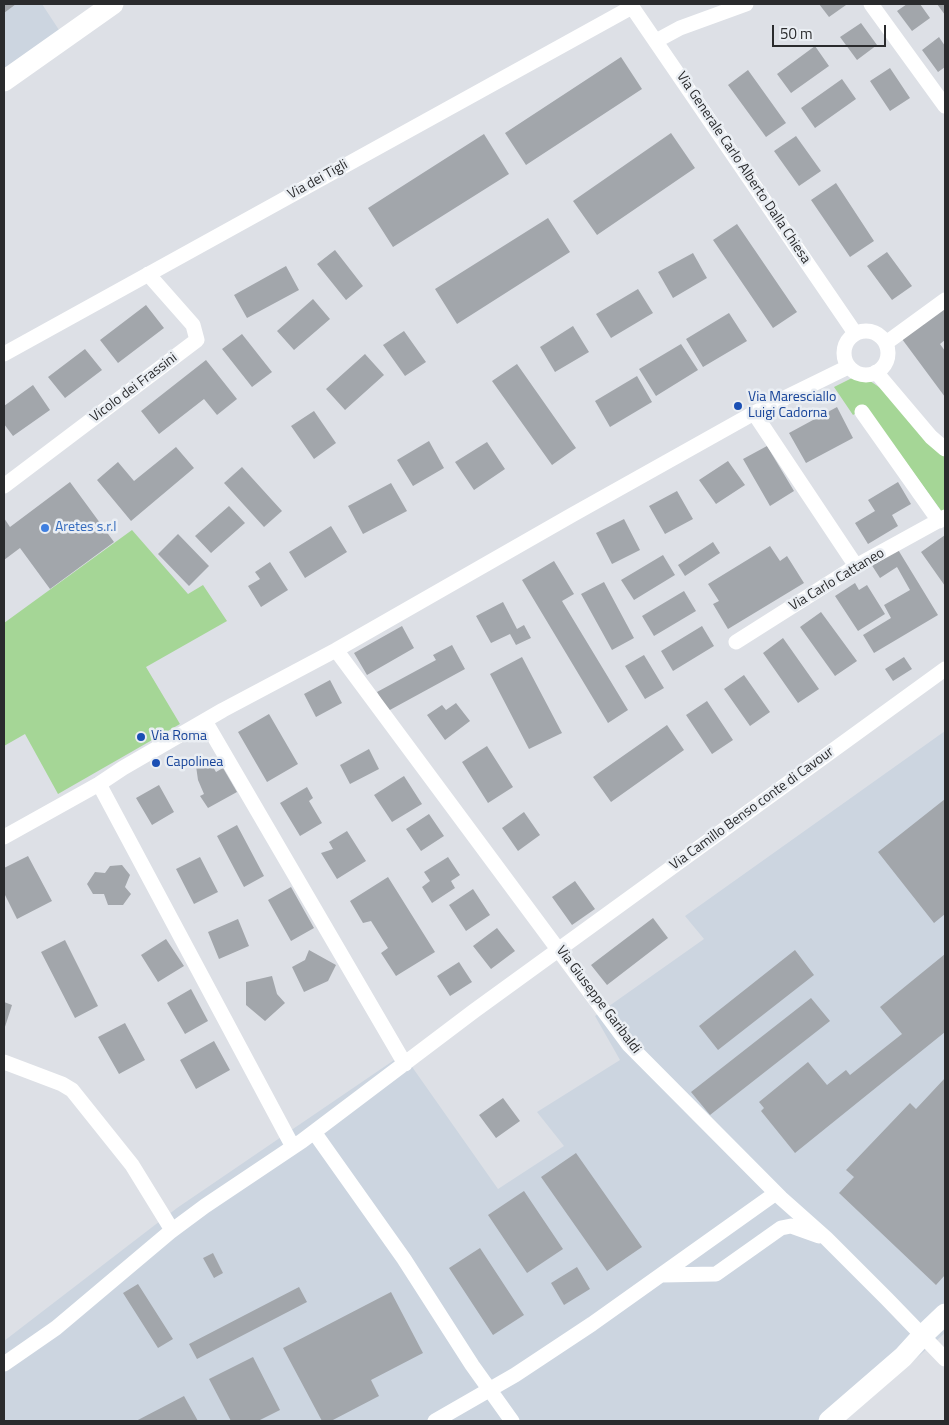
<!DOCTYPE html>
<style>
body{margin:0}
#map{position:relative;width:949px;height:1425px;overflow:hidden;background:#dde0e6;font-family:"Titillium Web",sans-serif}
canvas{display:block}
.frame{position:absolute;inset:0;border:5px solid #2a2b2d;pointer-events:none}
.scale{position:absolute;left:772px;top:25px;width:114px;height:22px;box-sizing:border-box;border:2px solid #2a2b2d;border-top:0;padding-left:6px;font-size:15px;line-height:18px;white-space:nowrap;color:#2a2b2d;-webkit-text-stroke:4px #eaeef3;paint-order:stroke}
</style>
<div id="map">
<canvas width="949" height="1425"></canvas>
<div class="frame"></div>
<div class="scale">50 m</div>
</div>
<script>
const c = document.querySelector('canvas').getContext('2d');
c.lineJoin = 'round';
function fill(path, color) { c.fillStyle = color; c.fill(path, 'evenodd'); }
function strokePath(path, color, width, dash) { c.strokeStyle = color; c.lineWidth = width; c.lineCap = dash ? 'butt' : 'round'; c.setLineDash(dash || []); c.stroke(path); }
function write(font, color, halo, rows, align = 'center') {
  c.font = font + ' "Titillium Web",sans-serif'; c.lineWidth = 5; c.setLineDash([]); c.textBaseline = 'middle'; c.strokeStyle = halo; c.fillStyle = color; for (const [text, x, y, turn = 0] of rows) {
    c.save(); c.translate(x, y); c.rotate((+turn || 0) * Math.PI / 180); c.textAlign = isNaN(turn) ? turn : align; if (halo) c.strokeText(text, 0, 0); c.fillText(text, 0, 0); c.restore();
  }
}
const built = new Path2D(`
 M4,4H42L61,33L4,73Z
 M945,731V1333L845,1421H4V1341L177,1208L403,1054L498,1189L564,1146L537,1112L620,1060L595,1016L704,939L685,916Z`);
const green = new Path2D(`
 M852,378L870,381L885,391L945,456V516L866,407L853,415L834,387Z
 M132,530L188,594L203,585L227,621L146,667L180,724L58,794L25,734L4,746V623Z`);
const building = new Path2D(`
 M4,4H16L4,13Z
 M819,4H845L846,5L829,17Z
 M907,4H920L930,18L912,31L897,11Z
 M937,4H945V15Z
 M861,23L877,45L857,60L840,37Z
 M939,37L945,46V67L938,72L922,50Z
 M815,46L829,66L791,93L777,74Z
 M621,57L642,89L526,165L505,133Z
 M890,68L910,98L890,111L870,81Z
 M748,70L786,123L766,137L728,85Z
 M842,79L856,99L815,128L801,108Z
 M671,133L695,168L597,235L573,201Z
 M484,134L509,174L393,247L368,208Z
 M796,136L821,171L799,186L774,151Z
 M836,183L874,241L850,257L811,200Z
 M548,218L570,252L457,324L435,289Z
 M737,224L797,312L773,328L713,240Z
 M335,250L363,286L346,300L317,264Z
 M887,252L912,286L892,300L867,266Z
 M693,253L707,278L673,298L658,272Z
 M286,266L299,290L247,318L234,295Z
 M638,289L653,313L611,338L596,314Z
 M313,299L330,319L294,350L277,331Z
 M146,305L164,328L118,363L100,340Z
 M945,307V340L940,344L945,351V397L902,339Z
 M729,313L747,341L703,367L686,339Z
 M573,326L589,352L555,372L540,347Z
 M404,331L426,362L405,376L383,345Z
 M242,334L272,372L252,387L222,349Z
 M681,344L698,370L656,396L639,369Z
 M85,349L102,370L65,398L48,377Z
 M365,354L384,375L345,410L326,389Z
 M206,360L237,399L217,415L204,399L159,434L141,411Z
 M517,364L576,448L552,465L492,381Z
 M637,376L652,402L610,427L595,401Z
 M33,385L50,410L13,436L4,424V406Z
 M837,407L853,438L806,463L789,433Z
 M314,411L336,443L314,459L291,426Z
 M429,441L444,468L413,486L397,460Z
 M487,442L505,469L474,490L455,462Z
 M767,446L794,491L770,506L743,459Z
 M176,447L194,468L131,521L97,480L118,462L134,481Z
 M728,461L745,485L716,504L699,480Z
 M242,467L282,511L264,527L224,483Z
 M70,482L114,542L50,589L20,548L4,560V518L10,527Z
 M898,482L911,504L892,515L898,526L868,544L855,523L875,511L868,500Z
 M391,483L407,511L363,534L348,506Z
 M677,491L693,519L665,534L649,506Z
 M229,506L245,523L211,553L195,536Z
 M624,519L640,550L612,564L596,533Z
 M331,526L347,552L305,578L289,552Z
 M178,534L209,566L189,586L158,554Z
 M945,535V586L921,552Z
 M713,542L720,553L685,576L678,565Z
 M770,546L780,561L787,556L804,583L728,629L713,604L719,601L708,584Z
 M897,548L938,615L874,653L863,635L891,618L884,605L910,590L897,567L880,578L871,564Z
 M663,555L675,575L634,600L621,580Z
 M554,561L574,594L562,601L628,710L608,723L522,580Z
 M270,562L288,590L261,607L248,586L260,579L255,572Z
 M604,582L634,638L612,650L581,594Z
 M855,583L859,590L867,585L885,614L858,631L835,596Z
 M684,591L696,611L654,636L642,616Z
 M503,602L517,629L524,625L531,638L516,645L510,634L491,643L476,616Z
 M821,612L857,661L835,676L800,627Z
 M402,626L414,648L367,675L354,653Z
 M702,626L714,646L673,671L661,651Z
 M783,638L819,689L798,703L763,653Z
 M452,645L465,669L388,711L377,692L436,660L433,655Z
 M644,655L664,688L645,699L625,666Z
 M522,657L562,733L529,749L490,674Z
 M904,657L912,669L893,681L885,669Z
 M744,675L770,712L750,726L724,689Z
 M330,680L342,703L316,717L304,694Z
 M707,701L733,740L712,754L686,715Z
 M456,703L470,721L445,740L427,715L442,705L446,710Z
 M269,714L298,764L267,782L238,732Z
 M667,725L684,750L611,802L593,777Z
 M487,746L513,787L488,803L462,762Z
 M369,749L379,769L350,784L340,765Z
 M212,765L216,772L223,768L237,792L208,808L200,796L204,794L198,780L196,766Z
 M404,776L422,804L392,822L374,795Z
 M159,785L174,812L152,825L136,798Z
 M307,787L313,798L309,801L322,823L300,836L280,803Z
 M945,799V914L934,923L878,852Z
 M524,812L540,835L518,851L502,828Z
 M429,814L444,836L421,851L406,829Z
 M237,825L264,876L244,887L217,836Z
 M347,831L366,861L337,879L321,853L333,849L329,842Z
 M28,856L52,901L17,919L4,893V868Z
 M200,857L218,892L194,904L176,869Z
 M448,857L460,875L451,881L455,888L432,903L422,887L430,881L424,872Z
 M122,865L130,875L125,887L131,894L123,905H108L104,894H93L87,884L95,872L105,873L110,866Z
 M388,877L435,952L396,976L381,953L388,948L371,921L363,923L350,901Z
 M575,881L595,909L572,925L552,897Z
 M291,887L314,928L291,941L268,900Z
 M473,889L490,915L466,931L449,905Z
 M653,918L668,938L607,985L591,965Z
 M238,919L249,946L219,959L208,932Z
 M497,928L515,951L491,969L473,946Z
 M166,939L184,966L158,982L141,955Z
 M65,940L98,1006L75,1018L41,952Z
 M309,950L336,965L328,981L304,992L292,967L305,960Z
 M795,950L814,975L718,1050L699,1026Z
 M945,954V1032L795,1153L761,1111L764,1108L759,1102L808,1062L827,1085L846,1070L850,1075L902,1034L880,1007Z
 M459,962L472,982L450,996L437,976Z
 M272,976L277,994L285,1003L265,1021L246,1005V982Z
 M191,989L208,1021L185,1034L167,1003Z
 M811,998L830,1021L710,1115L691,1092Z
 M4,1002L12,1005L4,1030Z
 M125,1023L145,1060L119,1074L98,1037Z
 M214,1041L230,1070L196,1089L180,1060Z
 M945,1078V1275L936,1285L839,1193L854,1177L846,1170L910,1103L916,1109Z
 M503,1098L520,1121L496,1138L479,1115Z
 M576,1153L642,1247L607,1271L541,1177Z
 M524,1191L563,1249L527,1273L488,1215Z
 M480,1248L524,1315L493,1335L449,1268Z
 M213,1253L223,1273L214,1278L203,1258Z
 M577,1267L590,1289L564,1305L551,1283Z
 M138,1284L173,1339L158,1348L123,1293Z
 M299,1287L307,1302L197,1359L189,1344Z
 M391,1292L423,1353L371,1380L379,1396L331,1421H322L283,1348Z
 M253,1357L280,1410L258,1421H231L209,1379Z
 M184,1396L198,1421H136Z`);
const street = new Path2D(`
 M630,4L855,333
 M871,4L945,106
 M656,41L680,28L746,4
 M844 353a22 22 0 1 1 44 0a22 22 0 1 1-44 0Z
 M886,343L945,300
 M4,354L632,7
 M876,372L931,437L945,449
 M862,412L939,521
 M754,413L856,566
 M4,486L197,340L193,325L148,274
 M736,642L856,566L945,517
 M336,650L629,1045L781,1198L826,1238L887,1299L945,1359
 M205,721L405,1064
 M99,784L293,1147
 M4,837L99,784L123,768L223,710L336,650L572,515L754,413L848,367
 M4,1062L62,1084L72,1090L132,1165L172,1230
 M314,1132L404,1259L472,1365L512,1421
 M662,1275L716,1274L781,1228L791,1226L819,1236
 M4,1364L56,1328L170,1232L205,1206L302,1141L474,1011L945,669
 M435,1421L515,1375L592,1324L776,1193`);
const secondary = new Path2D(`
 M4,81L113,4
 M829,1421L903,1357L923,1335L945,1314`);
const markers = [
 [738,406,5,"#1a4fb4"],
 [45,528,5,"#3f7fe0"],
 [141,737,5,"#1a4fb4"],
 [156,763,5,"#1a4fb4"]
];
const streetNames = [
 ["Via Generale Carlo Alberto Dalla Chiesa",743,168,56],
 ["Via dei Tigli",318,180,-29],
 ["Vicolo dei Frassini",134,388,-37],
 ["Via Carlo Cattaneo",837,580,-31],
 ["Via Camillo Benso conte di Cavour",752,809,-36],
 ["Via Giuseppe Garibaldi",598,1000,53]
];
const transitNames = [
 ["Via Maresciallo",748,398],
 ["Luigi Cadorna",748,414],
 ["Via Roma",151,737],
 ["Capolinea",166,763]
];
const shopNames = [
 ["Aretes s.r.l",55,528]
];
fill(built, '#ccd5e0');
fill(green, '#a5d696');
fill(building, '#a2a6ab');
strokePath(street, '#fff', 15);
strokePath(secondary, '#fff', 21);
for (const [x, y, r, color] of markers) { const dot = new Path2D(); dot.arc(x, y, r, 0, 2 * Math.PI); c.fillStyle = color; c.fill(dot); strokePath(dot, '#eaeef3', 2); }
write('14px', '#2a2b2d', '#eaeef3', streetNames);
write('14px', '#164399', '#eaeef3', transitNames, 'left');
write('14px', '#366cbe', '#eaeef3', shopNames, 'left');
</script>
